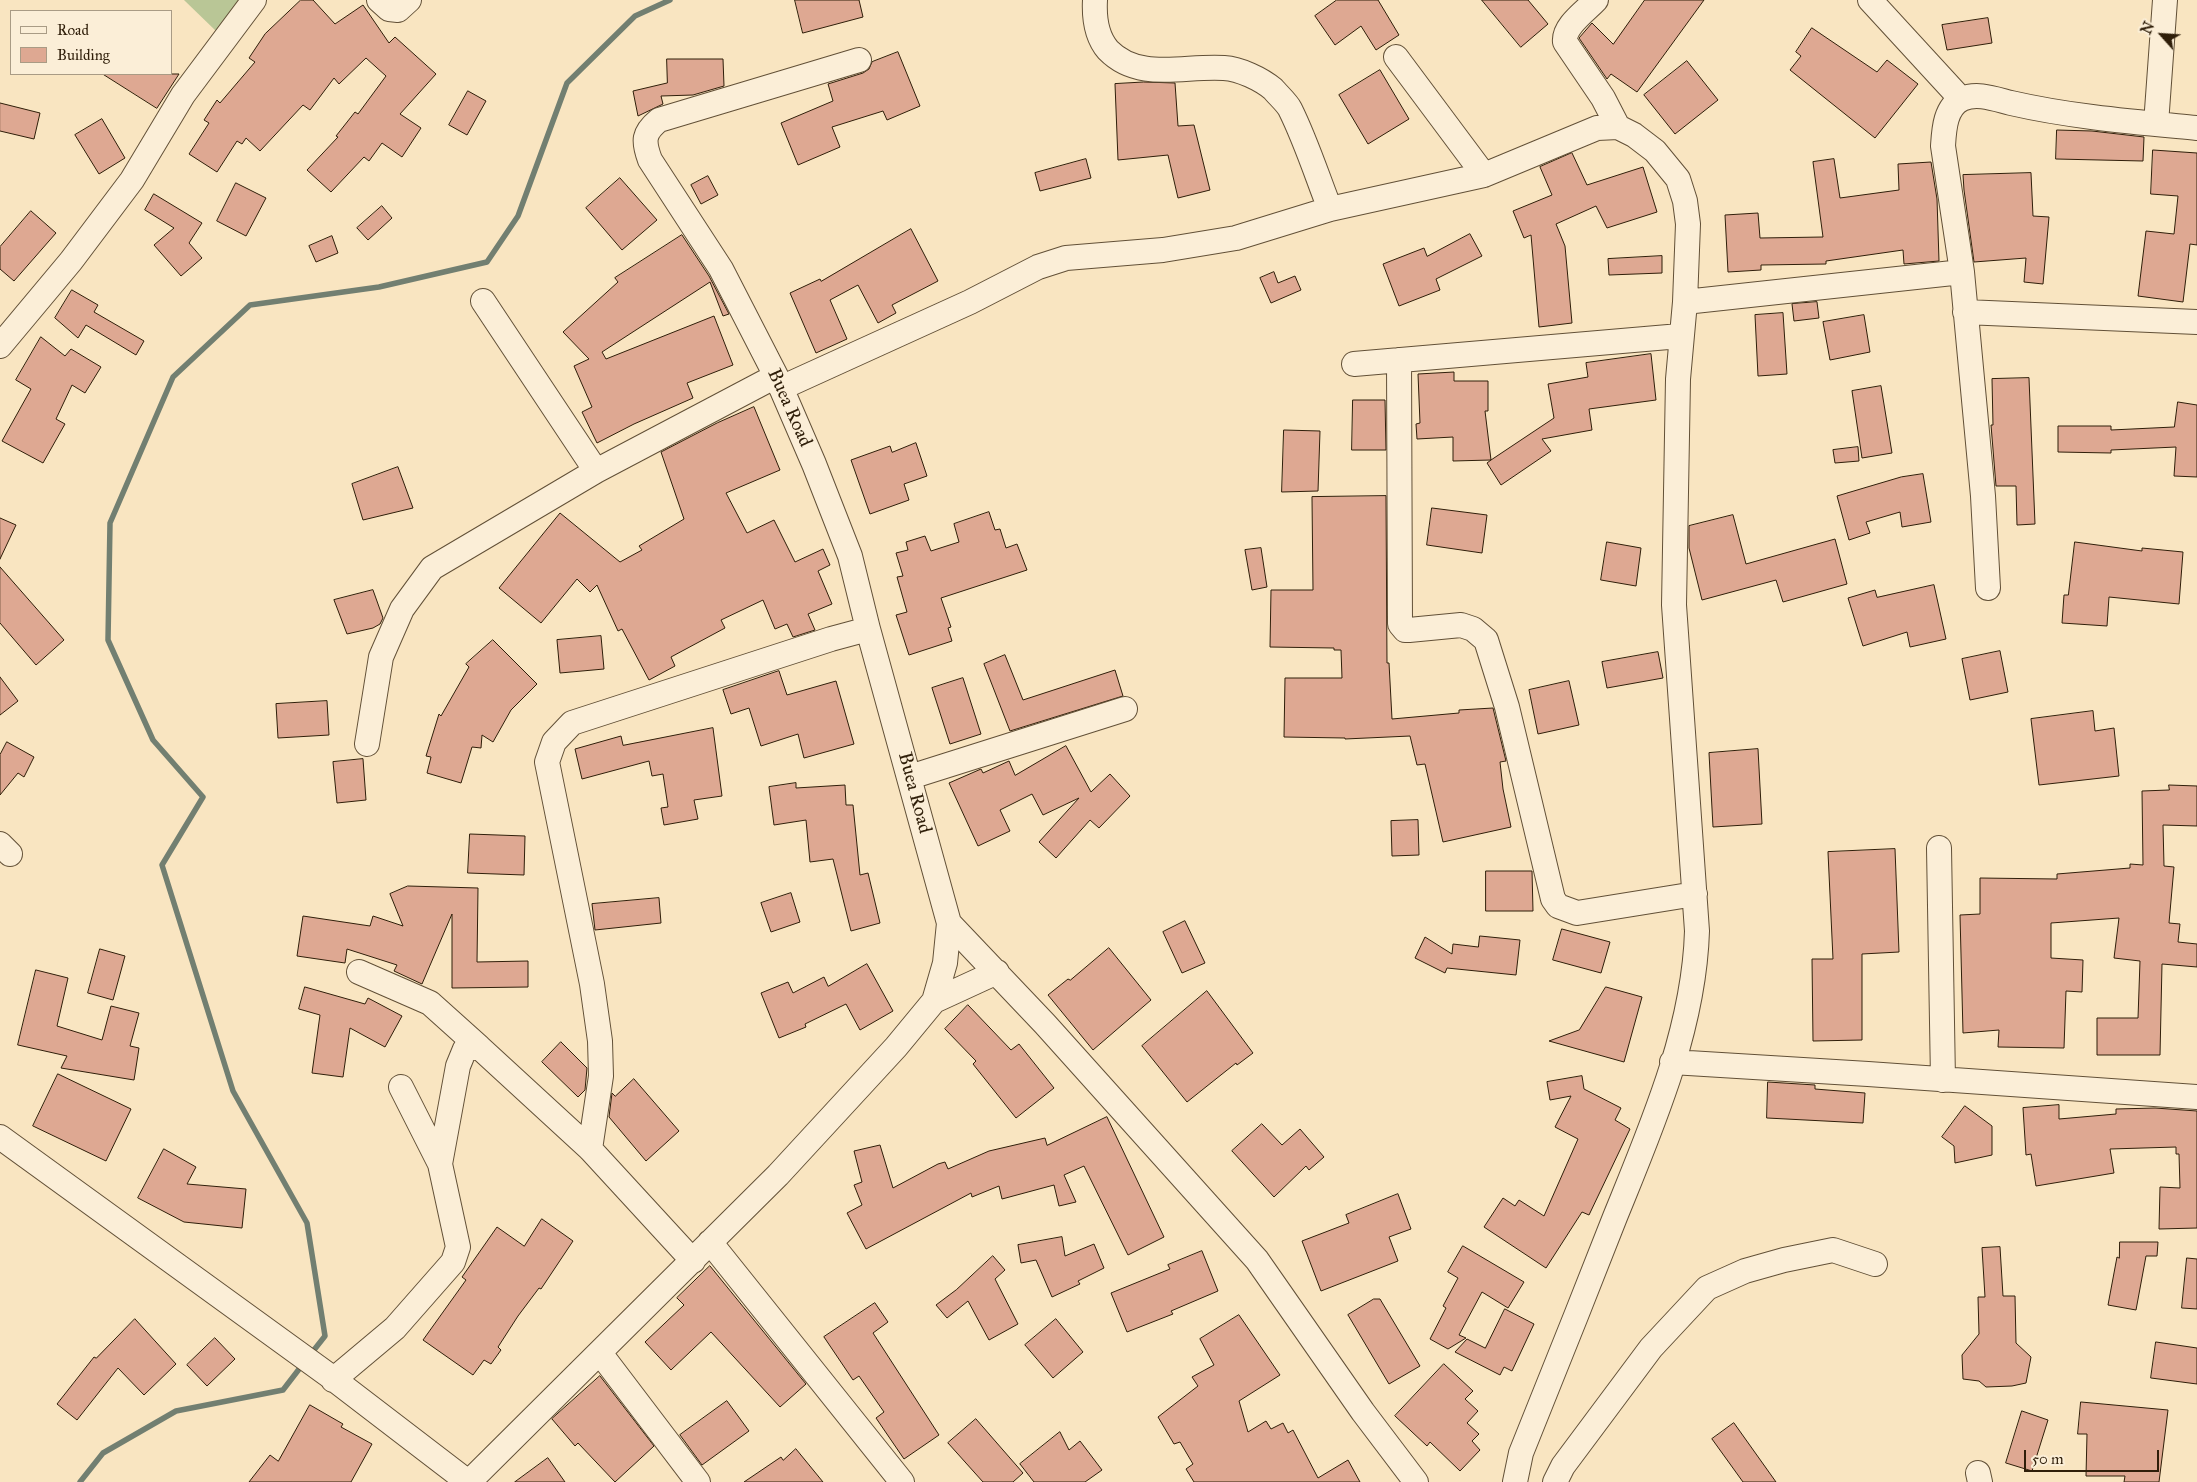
<!DOCTYPE html>
<style>
body{margin:0}
#map{position:relative;width:2197px;height:1482px;overflow:hidden;background:#f9e5c1;font-family:"IM FELL Great Primer",serif}
canvas{display:block}
.legend{position:absolute;left:10px;top:10px;width:162px;height:65px;box-sizing:border-box;background:#fbeed7;border:1px solid #a99b85;margin:0;padding:6px 9px;list-style:none;font-size:15px;color:#2f1e09}
.legend li{display:flex;align-items:center;gap:10px;height:25px}
.legend b{width:25px;border:1px solid #a99b85}
.north{position:absolute;left:2137px;top:10px;width:50px;height:50px;-webkit-text-stroke:4px #fbeed7;paint-order:stroke;rotate:296deg;font-size:14px;font-weight:700;line-height:20px;text-align:center;color:#2f1e09}
.north::after{content:'';display:block;margin:auto;width:18px;height:22px;background:#2f1e09;clip-path:polygon(50% 0,100% 100%,50% 72%,0 100%)}
.scale{position:absolute;left:2024px;top:1450px;width:135px;height:22px;box-sizing:border-box;border:2px solid #2f1e09;border-top:0;padding-left:6px;font-size:15px;line-height:18px;white-space:nowrap;color:#2f1e09;-webkit-text-stroke:4px #fbeed7;paint-order:stroke}
</style>
<div id="map">
<canvas width="2197" height="1482"></canvas>
<ul class="legend">
<li><b style="height:6px;background:#fbeed7"></b>Road</li>
<li><b style="height:14px;background:#dea892"></b>Building</li>
</ul>
<div class="north">N</div>
<div class="scale">50 m</div>
</div>
<script>
const c = document.querySelector('canvas').getContext('2d');
c.lineJoin = 'round';
function fill(path, color) { c.fillStyle = color; c.fill(path, 'evenodd'); }
function strokePath(path, color, width, dash) { c.strokeStyle = color; c.lineWidth = width; c.lineCap = dash ? 'butt' : 'round'; c.setLineDash(dash || []); c.stroke(path); }
function write(font, color, halo, rows, align = 'center') {
  c.font = font + ' "IM FELL Great Primer",serif'; c.lineWidth = 4; c.setLineDash([]); c.textBaseline = 'middle'; c.strokeStyle = halo; c.fillStyle = color; for (const [text, x, y, turn = 0] of rows) {
    c.save(); c.translate(x, y); c.rotate((+turn || 0) * Math.PI / 180); c.textAlign = isNaN(turn) ? turn : align; if (halo) c.strokeText(text, 0, 0); c.fillText(text, 0, 0); c.restore();
  }
}
const green = new Path2D(`
 M184,0H239L218,33Z`);
const stream = new Path2D(`
 M310,1355L325,1336L307,1223L233,1091L162,865L203,797L153,740L108,640L110,523L173,377L250,305L379,287L487,262L518,216L567,83L635,16L670,0
 M80,1482L103,1453L176,1411L283,1390L303,1364`);
const building = new Path2D(`
 M301,0H313L335,24L363,5L389,43L395,37L436,74L400,114L421,128L402,157L382,143L369,161L364,157L331,192L307,170L338,137L336,136L355,112L358,114L386,76L366,58L339,84L334,78L310,110L303,105L260,151L246,138L242,144L237,141L217,172L189,154L209,123L204,120L217,100L220,103L255,62L249,58L265,34Z
 M795,0H859L863,17L803,33Z
 M1337,0H1378L1399,35L1376,50L1361,26L1335,45L1315,16Z
 M1482,0H1528L1548,24L1521,47Z
 M1645,0H1704L1637,92L1611,74L1607,79L1579,38L1592,23L1613,44Z
 M1988,18L1992,43L1947,50L1942,25Z
 M1812,28L1877,72L1887,60L1918,84L1875,138L1790,70L1801,56L1796,52Z
 M898,52L920,106L887,120L883,111L832,127L840,147L798,165L781,123L833,101L828,84L863,73L869,69L872,62Z
 M667,59H723L724,86L693,95L661,96L663,104L638,116L633,91L667,83Z
 M1687,61L1718,100L1675,134L1644,95Z
 M1380,70L1409,119L1368,144L1339,95Z
 M103,74H179L157,108Z
 M1144,82L1175,83L1178,126L1194,125L1210,190L1178,198L1168,155L1118,160L1115,84Z
 M468,91L486,101L467,135L449,125Z
 M0,103L40,113L34,139L0,131Z
 M102,119L125,158L99,174L75,135Z
 M2057,130L2092,131L2144,137L2143,161L2056,159Z
 M2153,150L2197,153V245L2190,244L2183,302L2138,296L2146,231L2174,234L2178,196L2151,194Z
 M1572,153L1587,185L1643,167L1657,212L1607,228L1596,206L1556,224L1565,246L1572,323L1539,327L1531,235L1524,238L1513,211L1552,195L1540,167Z
 M1086,159L1091,178L1040,191L1035,173Z
 M1834,159L1840,198L1899,190L1898,164L1931,162L1937,199L1939,261L1904,264L1903,250L1826,261V264L1761,265V270L1728,272L1725,215L1758,213L1760,238L1823,237L1813,162Z
 M2031,173L2033,216L2049,217L2043,284L2024,282L2026,258L1974,262L1964,190L1963,175Z
 M708,176L718,195L701,204L691,185Z
 M620,178L657,220L622,250L586,208Z
 M236,183L266,198L246,236L217,221Z
 M154,194L202,223L189,243L202,258L181,276L154,245L174,228L145,210Z
 M382,206L392,218L368,240L357,228Z
 M31,211L56,233L14,281L0,269V247Z
 M911,229L938,281L892,305L896,313L878,323L858,285L830,300L847,339L816,353L790,293L820,279L821,281Z
 M1470,234L1482,256L1436,279L1440,290L1399,306L1383,264L1424,248L1427,256Z
 M682,235L709,276L729,314L723,316L710,282L602,352L606,359L714,316L733,365L687,383L693,398L634,424L597,443L582,412L592,407L574,366L589,359L563,332L618,282L615,278Z
 M332,236L338,253L316,262L309,246Z
 M1662,256V273L1609,275L1608,259Z
 M1274,272L1278,283L1295,276L1301,290L1271,303L1260,278Z
 M72,290L98,305L94,312L144,341L136,355L86,325L78,338L55,318Z
 M1817,302L1819,318L1794,321L1792,304Z
 M1783,313L1787,374L1758,376L1755,315Z
 M1864,315L1870,352L1830,360L1823,322Z
 M41,337L65,356L71,349L101,367L85,393L72,385L56,419L65,424L43,463L2,441L31,389L16,380Z
 M1651,354L1656,400L1589,409L1592,430L1542,439L1551,451L1501,485L1487,463L1491,460L1453,461V437L1417,439L1416,424L1420,423L1418,374L1454,372V381H1488V411H1485L1491,460L1554,418L1548,384L1588,377L1586,363Z
 M2029,378L2035,524L2017,525L2016,486H1996L1991,425H1993L1992,379Z
 M1881,386L1892,453L1862,458L1852,391Z
 M1353,400H1385L1386,450H1352Z
 M2178,402L2197,405V477L2174,476L2176,447L2111,450V453L2058,452V426H2111V430L2174,427Z
 M754,407L780,470L726,493L747,533L774,520L795,562L823,549L830,565L818,571L832,604L808,614L815,630L793,637L787,624L775,629L763,600L721,620L725,628L671,657L675,666L649,680L622,629L618,631L597,585L590,592L577,579L541,623L499,588L560,513L620,562L642,550L639,546L684,519L661,452L717,423Z
 M1284,430L1320,431L1318,491L1282,492Z
 M916,443L927,476L904,484L909,500L870,514L851,460L890,446L892,452Z
 M1858,447L1859,461L1835,463L1833,450Z
 M398,467L413,508L363,520L352,484Z
 M1923,474L1931,522L1902,527L1900,512L1866,522L1870,533L1849,540L1837,496L1901,477Z
 M1386,496L1387,663H1389L1392,719L1459,713V710L1493,708L1506,761L1500,762L1503,789L1511,827L1443,842L1425,764L1417,765L1410,736L1345,739V738L1284,737L1285,678H1342L1341,650H1334V648L1270,647L1271,590H1313L1312,497Z
 M1432,508L1487,515L1482,553L1427,545Z
 M989,512L995,530L1000,529L1006,548L1017,544L1027,570L941,598L951,627L948,628L952,641L909,655L896,615L907,612L897,577L903,576L896,553L908,550L906,542L925,536L931,551L959,542L954,524Z
 M1733,515L1746,564L1835,539L1847,584L1783,602L1776,580L1702,600L1689,548V526Z
 M0,518L16,525L0,559Z
 M1607,542L1641,548L1636,586L1601,580Z
 M2075,542L2142,551V548L2183,552L2179,604L2109,597L2107,626L2062,623L2064,595H2068Z
 M1261,548L1267,587L1252,590L1245,550Z
 M0,567L64,640L36,665L0,623Z
 M1934,585L1946,639L1910,647L1907,632L1863,646L1848,598L1875,590L1877,597Z
 M373,590L383,618L380,624L373,628L347,634L334,600Z
 M601,636L604,669L560,673L557,640Z
 M493,640L537,684L511,710L493,742L482,735L481,748L472,747L461,783L427,773L431,757L426,756L439,714L441,716L469,667L466,664Z
 M2000,651L2008,692L1970,700L1962,659Z
 M1658,652L1663,678L1607,688L1602,662Z
 M1005,655L1023,700L1115,670L1123,696L1010,731L984,664Z
 M779,671L787,695L836,681L854,744L804,758L798,734L761,746L749,708L731,714L723,690Z
 M0,677L18,701L0,715Z
 M963,678L981,734L950,744L932,688Z
 M1569,681L1579,725L1538,734L1529,690Z
 M327,701L329,735L278,738L276,704Z
 M2093,711L2095,731L2114,728L2119,776L2039,785L2031,719Z
 M713,728L722,796L694,800L698,819L664,825L661,808L668,807L663,774L652,776L649,761L582,779L575,749L621,736L623,745Z
 M7,742L34,757L24,777L18,773L0,795V755Z
 M1066,746L1091,792L1110,774L1130,796L1099,828L1090,820L1056,858L1039,842L1079,798L1043,815L1032,794L1000,810L1010,831L978,846L949,783L981,769L983,773L1009,761L1015,775Z
 M1758,749L1762,824L1713,827L1709,753Z
 M363,759L366,800L337,803L333,762Z
 M796,783V788L845,785L846,805H853L860,875L868,873L880,923L851,931L833,859L810,862L806,820L774,825L769,787Z
 M2169,785L2197,786V826L2163,825L2164,866L2174,867L2169,923L2180,924L2178,942L2197,944V967L2162,964L2160,1055H2097V1018H2138L2140,961L2114,958L2119,918L2051,923V958L2083,960L2082,992L2066,991L2064,1048L1998,1047L1999,1030L1963,1033L1960,915L1980,914V878L2057,879V874L2130,868V864L2143,865L2142,791L2169,790Z
 M1418,820L1419,855L1392,856L1391,821Z
 M470,834L525,836L524,875L468,873Z
 M1895,849L1899,952L1862,954V1040L1813,1041L1812,959H1833L1828,852Z
 M1486,871H1532L1533,911H1486Z
 M408,886L478,888L477,962L528,961V987L452,988V914L422,984L394,971L397,965L347,949L345,963L297,956L303,916L370,926L373,916L403,926L390,894Z
 M791,893L800,922L771,932L761,903Z
 M659,898L661,923L595,930L592,904Z
 M1185,921L1205,963L1182,973L1163,932Z
 M1562,929L1610,942L1601,973L1553,960Z
 M1480,936L1520,940L1516,975L1447,968L1445,973L1415,958L1425,937L1452,954L1453,944L1478,947Z
 M1109,948L1151,1000L1093,1050L1048,995L1068,979L1070,980Z
 M100,949L125,956L113,1000L88,993Z
 M867,964L893,1011L860,1030L846,1004L805,1024L806,1027L779,1038L761,993L788,982L793,993L824,977L828,986Z
 M36,970L68,978L57,1026L102,1040L111,1006L139,1013L130,1046L139,1048L134,1080L61,1068L67,1056L18,1045Z
 M305,987L365,1004L368,998L402,1016L385,1047L350,1028L343,1077L312,1073L320,1015L299,1009Z
 M1606,987L1642,997L1624,1062L1549,1041L1579,1030Z
 M1207,991L1253,1053L1237,1065L1236,1063L1187,1102L1142,1046Z
 M968,1005L1011,1050L1019,1044L1054,1088L1016,1118L973,1064L976,1061L945,1029Z
 M561,1042L587,1068L585,1090L578,1097L542,1062Z
 M58,1074L131,1109L106,1161L33,1126Z
 M1582,1076L1584,1089L1621,1108L1615,1120L1630,1129L1589,1215L1582,1212L1546,1268L1484,1227L1503,1198L1515,1206L1519,1200L1544,1216L1578,1139L1555,1127L1571,1096L1550,1100L1547,1082Z
 M634,1079L679,1131L646,1161L609,1117L612,1093L615,1096Z
 M1768,1082L1815,1085V1089L1865,1093L1863,1123L1767,1118Z
 M2059,1105V1119L2116,1114V1109L2155,1108L2197,1111V1228L2159,1229L2160,1187L2180,1188L2179,1154H2176V1147L2110,1149L2114,1173L2036,1186L2031,1154L2026,1155L2023,1108Z
 M1965,1106L1992,1126V1155L1955,1163L1954,1146L1942,1137Z
 M1107,1117L1164,1237L1128,1255L1084,1166L1064,1175L1076,1202L1059,1206L1054,1185L1002,1199L999,1186L972,1197L971,1193L866,1249L847,1213L862,1205L854,1185L862,1182L854,1151L880,1145L893,1188L938,1164L945,1162L948,1169L989,1151L1045,1138L1047,1145Z
 M1262,1124L1282,1145L1300,1129L1324,1157L1309,1170L1306,1166L1274,1197L1232,1151Z
 M164,1149L196,1167L187,1184L246,1189L242,1228L184,1222L138,1198Z
 M1398,1194L1411,1229L1389,1237L1398,1261L1321,1291L1302,1241L1349,1223L1346,1215Z
 M542,1219L573,1241L541,1289L539,1288L518,1316L498,1347L501,1350L491,1364L484,1360L473,1375L423,1340L466,1280L462,1277L497,1227L524,1246Z
 M1062,1237L1065,1256L1094,1244L1104,1268L1078,1281L1080,1284L1052,1297L1036,1260L1021,1263L1018,1245Z
 M2120,1242H2158L2157,1256H2146L2136,1310L2108,1305L2117,1257L2119,1258Z
 M1463,1246L1524,1282L1508,1308L1482,1292L1459,1335L1466,1338L1448,1349L1430,1339L1446,1308L1443,1306L1458,1278L1448,1272Z
 M2000,1247L2003,1296H2015L2016,1343L2031,1357L2026,1383L2012,1386L1986,1387L1979,1381L1963,1379L1962,1355L1979,1334L1978,1297H1985L1982,1248Z
 M1202,1251L1218,1291L1171,1311L1173,1314L1127,1332L1111,1293L1170,1269L1168,1265Z
 M993,1256L1005,1270L995,1279L1018,1324L989,1340L968,1301L947,1318L936,1305L956,1290Z
 M2187,1258L2197,1259V1309L2182,1308Z
 M710,1266L806,1384L780,1407L711,1332L671,1370L645,1342L684,1305L677,1298Z
 M1374,1299H1380L1420,1366L1389,1384L1348,1315Z
 M875,1303L888,1322L873,1333L939,1435L904,1459L876,1418L884,1412L859,1376L853,1380L824,1337Z
 M1505,1309L1534,1324L1512,1371L1504,1367L1500,1375L1455,1352L1467,1339L1485,1348Z
 M1239,1315L1280,1375L1239,1401L1248,1432L1266,1421L1271,1429L1283,1423L1288,1433L1293,1430L1318,1478L1348,1460L1360,1482H1194L1186,1469L1193,1464L1180,1442L1174,1444L1158,1417L1198,1386L1192,1377L1214,1365L1200,1339Z
 M135,1319L176,1364L144,1395L118,1368L77,1420L57,1404L94,1357L96,1358Z
 M1056,1319L1083,1352L1053,1378L1025,1345Z
 M215,1338L235,1359L207,1386L187,1365Z
 M2156,1342L2197,1348V1384L2151,1378Z
 M1444,1364L1473,1391L1465,1399L1478,1411L1467,1423L1479,1434L1472,1441L1480,1450L1460,1471L1430,1442L1427,1446L1395,1416Z
 M600,1376L654,1446L615,1482L578,1443L575,1446L552,1419Z
 M727,1401L749,1431L702,1465L680,1435Z
 M2081,1402L2168,1410L2159,1482H2124L2125,1476H2086L2087,1434H2078Z
 M310,1405L343,1424L341,1427L372,1444L351,1482H249L270,1455L278,1461Z
 M2022,1411L2048,1420L2032,1471L2006,1463Z
 M976,1419L1023,1473L1013,1482H983L948,1443Z
 M1734,1423L1776,1482H1743L1712,1439Z
 M1060,1432L1069,1450L1080,1441L1102,1470L1085,1482H1034L1020,1464Z
 M796,1449L823,1482H744L781,1457L783,1460Z
 M548,1458L565,1482H515Z`);
const minor = new Path2D(`
 M379,0L389,9L398,10L409,0
 M1095,0C1094,18 1096,36 1108,50C1139,82 1185,65 1224,68C1240,69 1261,79 1273,89C1278,95 1287,103 1290,109C1306,141 1317,176 1330,209
 M1596,0C1586,11 1563,26 1565,42L1603,98L1618,127
 M1870,0L1961,99
 M1396,57L1484,175
 M859,60L659,120C643,133 643,141 650,160L721,269L776,376L814,464L850,556L868,629L949,923L945,963L934,1001
 M2156,124L2165,0
 M483,301L596,471
 M1685,302L1962,272
 M1965,312L2197,322
 M0,346L71,261L132,180L183,95L254,0
 M1399,360L1400,624L1405,630H1409L1461,625L1473,629L1486,640L1507,707L1553,899L1558,906L1577,913L1695,894
 M1354,364L1680,336
 M781,388L970,302L1038,267L1066,258L1163,250L1236,238L1330,209L1484,175L1597,128L1618,127L1634,135L1655,151L1678,179L1685,201L1688,224L1685,302L1678,379L1674,605L1697,931C1694,1030 1652,1126 1615,1217C1584,1296 1553,1374 1521,1453L1515,1482
 M1988,588L1983,496L1962,272L1943,146C1944,130 1945,107 1962,99C1977,92 1995,99 2011,103C2072,117 2135,122 2197,128
 M367,744L381,657L402,609L432,568L596,471L776,376
 M910,777L1125,709
 M0,844L10,854
 M1939,848L1943,1080
 M949,923L1045,1024L1257,1260L1363,1412L1416,1482
 M359,972L430,1003L479,1047
 M1672,1062L1868,1074L2197,1097
 M0,1137L327,1374L468,1482
 M590,1149L601,1076L600,1041L592,984L547,762L554,742L572,723L831,639L868,629
 M440,1164L458,1066L465,1049L479,1047L590,1149L693,1261
 M710,1242L902,1482
 M600,1353L698,1482
 M333,1380L395,1328L453,1262L458,1247L440,1164L401,1087
 M1978,1473L1980,1482
 M469,1482L778,1175L896,1047L934,1001L997,972
 M1555,1482L1563,1466L1651,1348L1707,1288L1745,1271L1784,1260L1833,1250L1875,1264`);
const streetNames = [
 ["Buea Road",789,408,66],
 ["Buea Road",914,793,75]
];
fill(green, '#b9c696');
strokePath(stream, '#727f71', 5.5);
fill(building, '#dea892');
strokePath(building, '#2f1e09', 1);
strokePath(minor, '#625037', 26);
strokePath(minor, '#fbeed7', 24);
write('19px', '#2f1e09', '#fbeed7', streetNames);
</script>
